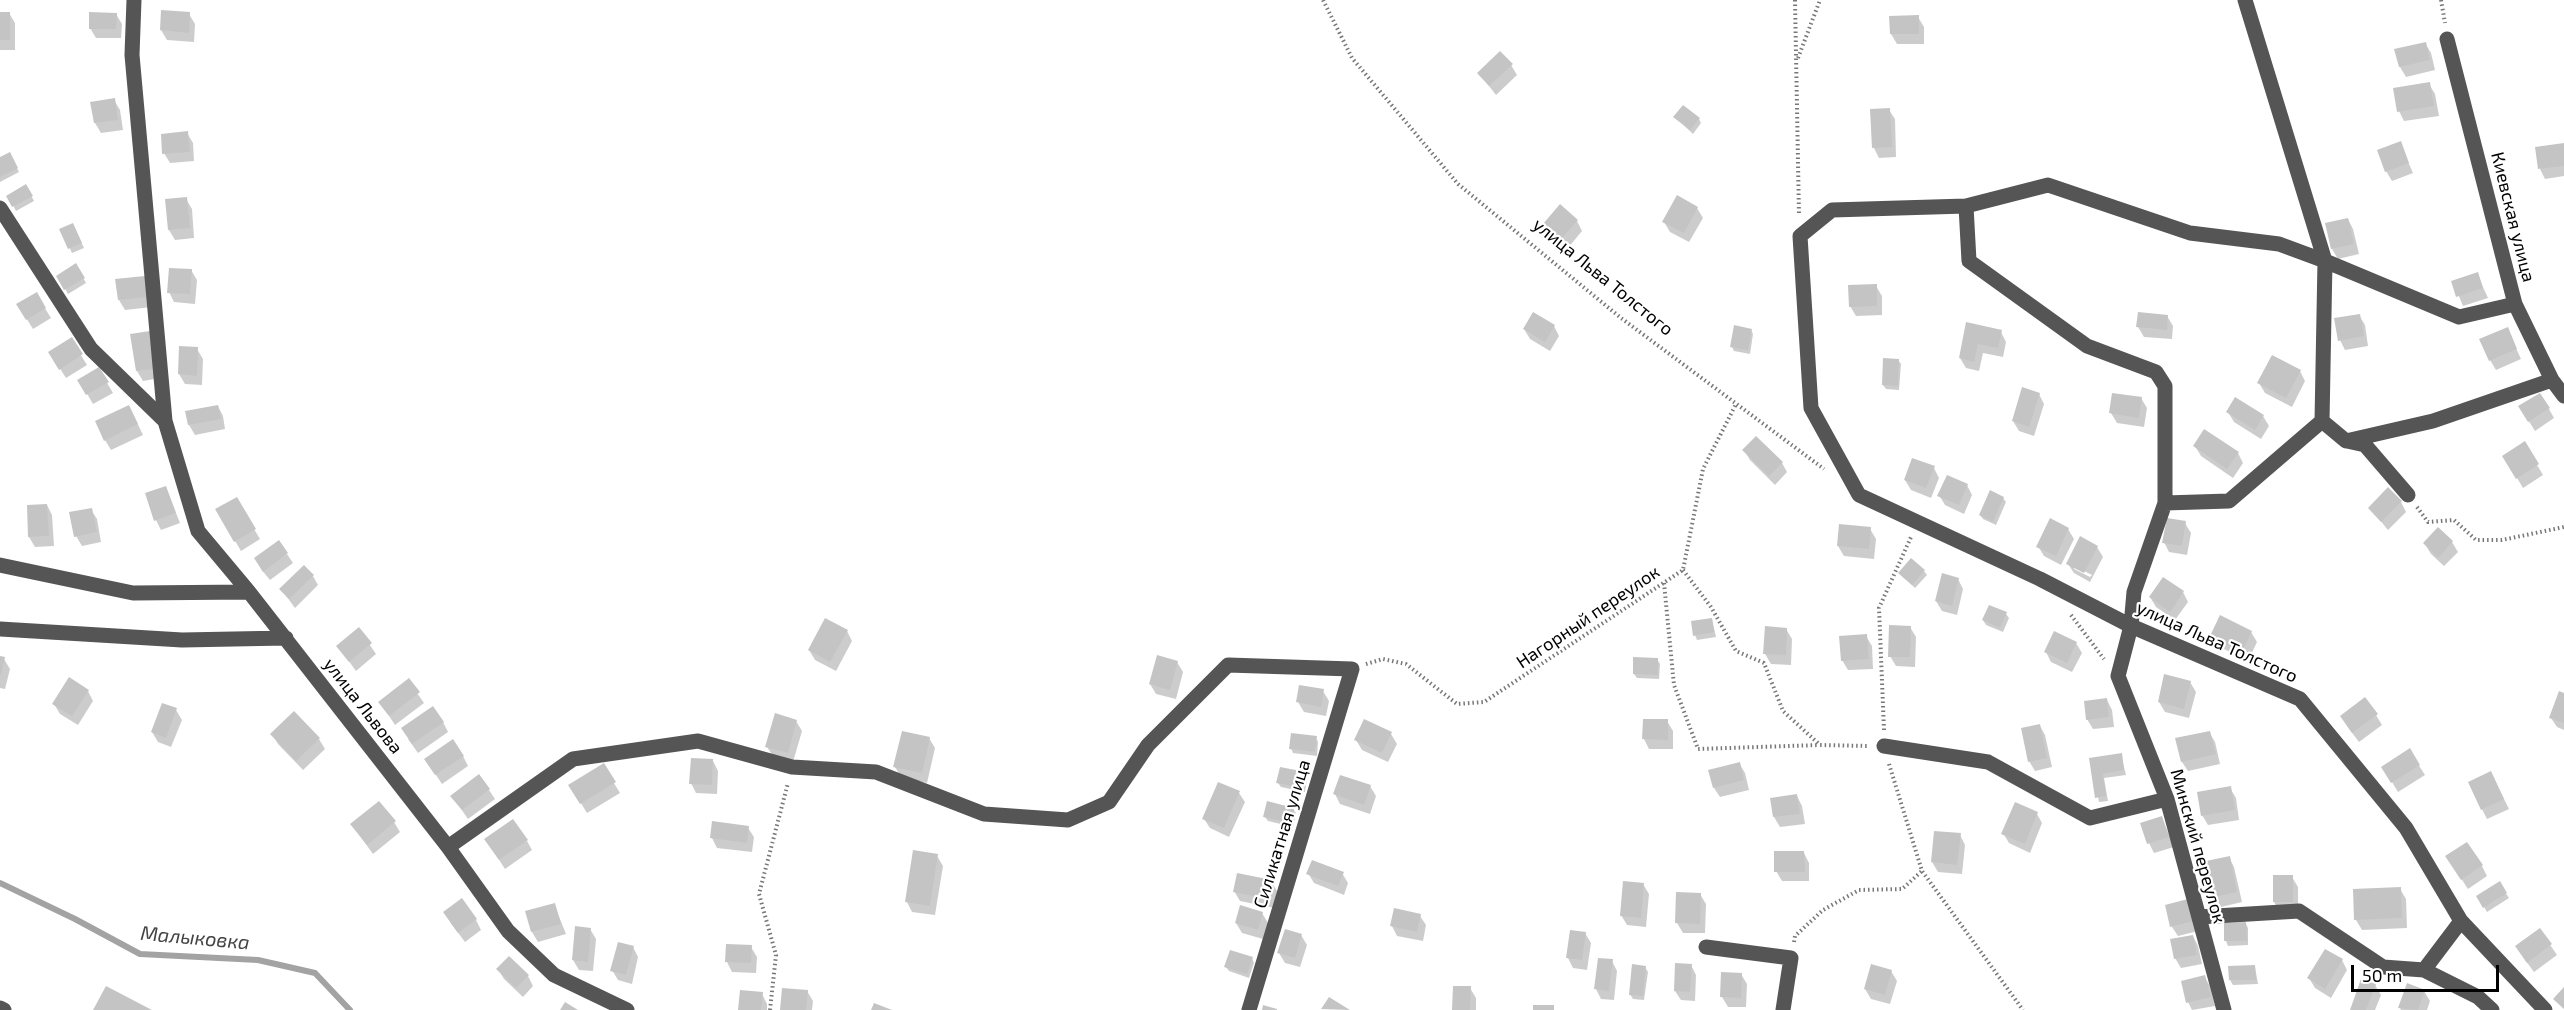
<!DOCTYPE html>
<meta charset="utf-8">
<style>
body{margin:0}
#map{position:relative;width:2564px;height:1010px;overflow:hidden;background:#fff;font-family:"Exo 2",sans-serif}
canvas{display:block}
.scale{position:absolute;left:2351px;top:965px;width:148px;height:27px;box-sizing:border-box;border:3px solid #000;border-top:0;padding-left:8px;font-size:18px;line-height:21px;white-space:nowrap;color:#000;-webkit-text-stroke:4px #fff;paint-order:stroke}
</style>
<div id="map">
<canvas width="2564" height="1010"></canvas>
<div class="scale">50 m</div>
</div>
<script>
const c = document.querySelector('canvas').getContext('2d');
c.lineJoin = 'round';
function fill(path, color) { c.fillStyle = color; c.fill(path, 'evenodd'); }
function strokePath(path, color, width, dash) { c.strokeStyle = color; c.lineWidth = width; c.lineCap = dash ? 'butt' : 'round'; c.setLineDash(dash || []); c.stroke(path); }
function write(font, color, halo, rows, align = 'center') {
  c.font = font + ' "Exo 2",sans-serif'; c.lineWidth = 4.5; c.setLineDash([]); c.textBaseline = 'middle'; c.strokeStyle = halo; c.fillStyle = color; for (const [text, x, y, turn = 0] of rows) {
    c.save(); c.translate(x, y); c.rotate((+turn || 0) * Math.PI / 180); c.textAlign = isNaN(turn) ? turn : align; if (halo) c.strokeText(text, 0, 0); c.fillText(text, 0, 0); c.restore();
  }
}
const shadow = new Path2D(`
 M0,13H9L15,23V50H0Z
 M116,14L122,24L121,38H96L90,28Z
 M189,14L195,24L194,42L167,40L161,30Z
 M1891,17H1918L1924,27V44H1897L1891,34Z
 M2425,43L2431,53L2435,70L2406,77L2400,67L2396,51Z
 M1511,65L1517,75L1496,95L1479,73Z
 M2429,84L2435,94L2439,116L2404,121L2399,111Z
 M114,100L120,110L123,130L101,133L95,123L92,103Z
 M1889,110L1895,119L1896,157L1879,158L1874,148Z
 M1675,117L1699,119L1701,123L1693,134Z
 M187,133L193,143L194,161L170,163L164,153Z
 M2400,143L2413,173L2392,181L2386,171Z
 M2564,144V176L2545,179L2540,169Z
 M10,154L19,172L0,182V159Z
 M26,186L34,201L16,211L8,196Z
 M186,199L192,209L194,238L175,240L169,230Z
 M1697,208L1703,218L1689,242L1670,232L1664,222Z
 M2348,219L2353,229L2359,254L2338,259L2332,249L2327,224Z
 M1577,221L1582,231L1568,248L1550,234L1545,224Z
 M75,229L84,248L72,253L61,230Z
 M76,265L86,283L68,294L58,276Z
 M191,270L197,280L195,304L174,302L169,292Z
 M2477,274L2488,298L2463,306L2453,282Z
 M1876,286L1882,296V315L1856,316L1850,306Z
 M150,287L152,307L125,310L119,300Z
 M36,294L51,318L33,329L18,305Z
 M2359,315L2365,325L2368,346L2345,350L2340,340Z
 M2167,316L2173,326L2172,339L2144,337L2138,327Z
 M1968,324L2001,332L2006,342L2003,357L1983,353L1979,371L1966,368L1960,358Z
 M1554,326L1559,336L1550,351L1530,339L1524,329Z
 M2507,329L2521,359L2496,370L2490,360Z
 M1751,330L1753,334L1750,354L1734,351L1732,347Z
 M132,335L160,378L143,381L137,371Z
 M71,339L87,365L66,378L50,353Z
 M197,349L203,359L202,385L185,384L179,374Z
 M1898,360L1901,364L1899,390L1886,389L1883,385Z
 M99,369L113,393L93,404L79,380Z
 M2300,371L2305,381L2292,407L2265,393L2259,383Z
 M2039,394L2044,404L2034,436L2019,431L2013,421Z
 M2141,398L2147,408L2144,427L2117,423L2111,413Z
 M218,406L223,416L225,429L195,435L189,425L187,412Z
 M2520,407L2549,409L2554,418L2535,431Z
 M2228,412L2263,416L2269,426L2261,439L2234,422Z
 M134,416L143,435L111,450L105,440Z
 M2524,443L2543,475L2523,488L2504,456Z
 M2195,446L2238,453L2243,463L2233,478L2201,456Z
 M1744,450L1782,463L1787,472L1775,485L1750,460Z
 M1934,468L1939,478L1931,498L1911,490L1905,480Z
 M1967,485L1972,495L1964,514L1945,505L1939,495Z
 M166,488L180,523L161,530L156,520Z
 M2003,498L2006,502L1996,525L1983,519L1980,515Z
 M236,499L260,539L241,551L217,510Z
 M2401,502L2406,512L2388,530L2370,508Z
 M47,505L52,515L54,546L35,547L29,537Z
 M91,510L97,519L101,542L82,546L76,536Z
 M2185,523L2191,533L2187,555L2169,552L2164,542Z
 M1870,529L1876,539L1874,559L1844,556L1838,546Z
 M2068,529L2074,539L2061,565L2044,556L2038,546Z
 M2452,542L2458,552L2444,566L2431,554L2425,544Z
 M2097,547L2103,557L2090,582L2074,573L2068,564ZM2074,566L2092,575L2090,577L2074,569Z
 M287,554L293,563L270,580L261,569Z
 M1924,571L1927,575L1915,588L1900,574Z
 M313,576L318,585L295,608L281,589Z
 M1958,579L1963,589L1957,615L1942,611L1936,601Z
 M2183,592L2188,602L2175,620L2156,607L2150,597Z
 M2006,614L2009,618L2003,632L1986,625L1983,620Z
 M2221,617L2251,632L2257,642L2248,661L2218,646L2212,636Z
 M1712,619L1716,637L1697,640L1695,635Z
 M1910,627L1916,637L1915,667L1896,666L1890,656Z
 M359,629L376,654L356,671L338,646Z
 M1786,629L1792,639L1791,665L1771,664L1765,654Z
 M847,631L852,641L836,671L815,660L809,650Z
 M1866,636L1872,646L1873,669L1848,670L1842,660Z
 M2076,643L2082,653L2072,672L2051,662L2046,652Z
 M0,658L4,659L10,669L5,689L0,688Z
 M1657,659L1660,664L1659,679L1637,678L1634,674Z
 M1177,662L1183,672L1176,699L1156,694L1150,684Z
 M408,680L424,703L395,725L380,702Z
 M2190,682L2196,692L2189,718L2165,712L2159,702Z
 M88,691L93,701L78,725L60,714L54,704Z
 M1323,691L1329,701L1326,716L1304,712L1298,702Z
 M2564,694V730L2557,727L2551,718Z
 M2107,700L2112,710L2114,727L2093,729L2087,719Z
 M163,705L176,710L182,720L171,747L158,742L152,732Z
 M2376,715L2382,725L2359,742L2347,726Z
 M796,721L802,731L793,762L773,756L767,747Z
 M1667,721L1673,731V749H1649L1644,739Z
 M443,722L448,732L418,753L408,739Z
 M2040,726L2045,735L2052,767L2035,771L2029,761Z
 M2209,732L2215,742L2220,764L2188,771L2182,762Z
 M272,734L319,739L325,749L303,770L278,744Z
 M1391,734L1397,744L1388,762L1362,750L1356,740Z
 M929,738L935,748L927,783L901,777L895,767Z
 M1316,738L1318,742L1317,756L1293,753L1291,748Z
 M2409,750L2425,775L2398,792L2383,767Z
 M2121,755L2126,775L2104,778L2108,801L2099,802L2091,760Z
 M463,756L468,766L442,784L432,769Z
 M713,761L718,771L717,794L696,793L691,783Z
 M1739,763L1745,773L1749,790L1720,797L1714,788Z
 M603,765L620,793L587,813L570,785Z
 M1305,773L1307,778L1305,792L1281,787L1278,783Z
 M2491,773L2509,809L2487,819L2482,809Z
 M1370,786L1376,796L1370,814L1340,804L1335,794Z
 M2230,788L2236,798L2239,820L2208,825L2202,815Z
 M489,790L495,799L468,819L452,796Z
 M1239,793L1245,802L1229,837L1210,828L1204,819Z
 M1797,796L1802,806L1805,824L1780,827L1774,817Z
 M1293,809L1296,813L1293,827L1268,821L1265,817Z
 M2037,814L2042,823L2030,853L2009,843L2003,833Z
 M2162,818L2174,847L2154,853L2149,843Z
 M394,822L400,832L373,854L352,825Z
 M748,828L754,837L752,852L717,848L712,838Z
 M1960,835L1965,845L1962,874L1938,872L1932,862Z
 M527,841L532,850L505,869L492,849Z
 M1804,853L1809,863V881H1782L1776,871Z
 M937,856L943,866L935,915L912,912L907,902Z
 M2229,857L2234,867L2242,902L2221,907L2215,897L2208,862Z
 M2453,866H2482L2487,876L2468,889Z
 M1308,873H1342L1348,883L1344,895L1314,883Z
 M2292,877L2298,887V912H2280L2274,902Z
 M1271,881L1277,891L1274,908L1240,901L1234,891Z
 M2499,883L2509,898L2487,912L2478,897Z
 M1643,884L1649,894L1646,927L1627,925L1621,915Z
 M2400,889L2406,899L2407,928L2362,930L2356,920L2354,891Z
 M1700,894L1706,904L1705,933H1683L1677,923Z
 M2187,901L2198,931L2178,936L2172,927L2167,906Z
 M554,904L566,934L538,942L532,932L527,912Z
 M1262,913L1268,923L1263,939L1242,933L1236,923Z
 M1420,916L1426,925L1423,941L1397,936L1392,926Z
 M476,920L481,930L465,942L450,922Z
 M2225,924H2246L2248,928V945L2228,946L2226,941Z
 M590,929L596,939L593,971L579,970L573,960Z
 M2540,930L2557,955L2534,972L2523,957Z
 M1585,933L1591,943L1587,970L1573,968L1568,958Z
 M1301,935L1307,945L1300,967L1285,963L1279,953Z
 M2193,936L2198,946L2202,964L2181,968L2175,958Z
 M633,947L638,957L632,984L618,980L612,970Z
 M751,947L757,957L756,973L732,972L727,962Z
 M509,958L528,976L533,986L523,997L504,979L498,969Z
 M1252,958L1254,963L1249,978L1229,971L1226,967Z
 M2342,960L2347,970L2331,998L2315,988L2309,978Z
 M1612,961L1617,971L1614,1000L1601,999L1596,989Z
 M1691,965L1696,975L1695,1001L1681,1000L1675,991Z
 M1645,967L1648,972L1644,1000L1633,999L1630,994Z
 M2230,967H2255L2258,984L2233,985L2230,980Z
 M1891,971L1897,981L1890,1004L1871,999L1865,989Z
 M1741,974L1747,984L1746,1007H1728L1722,997Z
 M2204,976L2210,986L2215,1006L2192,1010L2188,1002Z
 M2375,985L2381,995L2375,1010H2351Z
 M1470,988L1476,998V1010H1454Z
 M807,991L813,1001L812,1010H781Z
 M2424,991L2430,1001L2427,1010H2401L2400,1008Z
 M762,994L767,1004V1010H739Z`);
const stream = new Path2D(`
 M0,883L75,919L140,954L258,960L315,973L350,1010`);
const building = new Path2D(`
 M161,10L190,12L189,33L160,30Z
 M0,12H10V40H0Z
 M89,12L117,13L116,29H89Z
 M1919,15V34H1890L1889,16Z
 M2426,42L2430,60L2399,67L2394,49Z
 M1500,51L1513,64L1489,86L1477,73Z
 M2430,82L2434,106L2397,112L2393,88Z
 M115,98L118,120L94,123L90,102Z
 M1683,105L1700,118L1690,130L1673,117Z
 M1890,108L1892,147L1872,148L1870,109Z
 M188,131L190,152L162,154L161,134Z
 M2401,141L2409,163L2385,172L2377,150Z
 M2564,143V166L2538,169L2535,147Z
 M10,152L18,168L0,177V157Z
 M26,184L33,196L12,207L6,196Z
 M1677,195L1698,207L1684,233L1662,222Z
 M187,197L190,228L168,230L165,199Z
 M1560,204L1578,220L1561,239L1543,224Z
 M2348,218L2354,244L2331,249L2325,223Z
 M73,223L82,243L68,249L59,229Z
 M76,263L85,278L64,290L56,276Z
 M169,268L192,269L190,294L167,293Z
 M2478,272L2483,288L2456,297L2451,281Z
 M145,276L147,297L118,300L115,279Z
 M1877,284V306L1849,307L1848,285Z
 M37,292L46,308L26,320L16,304Z
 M1533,312L1555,325L1545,342L1523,329Z
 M2138,312L2168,315L2167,330L2136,327Z
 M2360,314L2364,336L2338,341L2334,318Z
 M1966,322L2002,330L1998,348L1978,344L1974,362L1959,358Z
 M1734,325L1752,329L1748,350L1730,347Z
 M2508,327L2517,349L2489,361L2479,339Z
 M150,331L155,369L136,371L130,334Z
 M72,337L83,354L59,370L48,352Z
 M179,346L198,347L197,376L178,374Z
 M2272,355L2301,370L2286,398L2257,383Z
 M1883,358L1899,359L1898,386L1882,385Z
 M99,367L109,382L86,395L77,380Z
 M2022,387L2040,393L2029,427L2012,421Z
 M2112,393L2142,397L2139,418L2109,413Z
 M2540,393L2550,408L2528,422L2518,406Z
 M2235,397L2264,415L2255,430L2226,412Z
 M129,405L138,424L104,441L95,421Z
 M218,405L221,419L188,425L185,411Z
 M2204,429L2239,452L2227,469L2193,446Z
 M1756,436L1783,462L1769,476L1742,450Z
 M2525,441L2539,464L2516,479L2502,456Z
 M1912,458L1935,466L1926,488L1904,480Z
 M1947,475L1968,484L1959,505L1937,496Z
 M166,486L176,513L154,521L145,493Z
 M2388,487L2402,501L2381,522L2368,508Z
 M1990,490L2004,497L1993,522L1979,515Z
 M237,497L256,529L234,542L215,509Z
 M47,504L49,536L28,537L27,505Z
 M92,508L97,532L74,537L69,512Z
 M2050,518L2069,528L2056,556L2036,547Z
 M2167,518L2186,521L2182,546L2162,543Z
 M1839,524L1871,527L1869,549L1837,546Z
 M2438,527L2453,541L2438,558L2423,543Z
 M2080,536L2098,546L2084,573L2066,564Z
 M279,540L288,553L263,572L254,558Z
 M1911,558L1925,570L1912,585L1898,573Z
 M304,565L314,575L289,599L279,589Z
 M1942,573L1959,578L1952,606L1935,601Z
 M2163,577L2184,591L2170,612L2149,597Z
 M1989,605L2007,612L2000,628L1982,620Z
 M2220,615L2252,631L2242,652L2210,636Z
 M825,618L848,630L830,662L808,650Z
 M1712,618L1714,632L1693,636L1691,621Z
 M1889,625L1911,626L1910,657H1888Z
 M1765,626L1787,628L1786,655L1763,654Z
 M359,627L372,643L349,662L336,646Z
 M2054,631L2077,642L2067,663L2044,652Z
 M1867,634L1869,659L1841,661L1839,636Z
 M1157,655L1178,661L1170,690L1149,684Z
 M0,656L5,657L1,675H0Z
 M1633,657L1658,658V675L1633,674Z
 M2164,674L2191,681L2184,709L2158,702Z
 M69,677L89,690L72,716L52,704Z
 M409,678L420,692L389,716L378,702Z
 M1299,685L1324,689L1321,707L1296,702Z
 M2559,691L2564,693V723L2549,718Z
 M2365,697L2378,714L2352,733L2340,716Z
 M2107,698L2109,717L2086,720L2084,701Z
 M162,703L177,708L166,738L151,732Z
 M433,706L444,722L412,744L401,728Z
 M294,711L320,738L296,761L270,734Z
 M775,713L797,720L788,753L765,747Z
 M1364,719L1392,732L1382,753L1354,740Z
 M1643,719H1668V740L1642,739Z
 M2040,724L2047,758L2028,762L2021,728Z
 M902,731L930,737L922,773L893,767Z
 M2210,731L2216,754L2181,762L2175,738Z
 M1291,733L1317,736L1315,752L1289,749Z
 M453,739L464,756L435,775L424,759Z
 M2410,748L2420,765L2391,783L2381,767Z
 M2122,753L2124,770L2103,774L2106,796L2095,798L2089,758Z
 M691,758L713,759L712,785L689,784Z
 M1740,762L1744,780L1713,788L1708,770Z
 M604,763L616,782L580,804L568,785Z
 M1280,767L1306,772L1303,788L1276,783Z
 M2491,771L2504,799L2481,810L2468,782Z
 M479,774L490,789L462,810L450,796Z
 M1340,775L1371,785L1364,805L1333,794Z
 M1218,782L1240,791L1224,828L1202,819Z
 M2231,786L2235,810L2201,816L2197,792Z
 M1797,794L1800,814L1773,817L1770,798Z
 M379,801L396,821L367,845L350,824Z
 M1267,801L1294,808L1291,823L1263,817Z
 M2015,802L2038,812L2025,844L2001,834Z
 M2162,816L2169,837L2147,844L2140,823Z
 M513,819L528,840L499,860L484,839Z
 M712,821L749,826L747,843L710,838Z
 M1934,831L1961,833L1957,865L1931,862Z
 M2467,842L2483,865L2461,880L2445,856Z
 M913,850L938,854L930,906L905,902Z
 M1774,851H1804L1805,872H1774Z
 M2230,856L2237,892L2214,897L2206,861Z
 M1312,860L1344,872L1338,886L1306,874Z
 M1237,873L1272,880L1268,899L1233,892Z
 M2273,875H2293V902H2273Z
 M1623,881L1644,883L1641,918L1620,916Z
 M2500,881L2507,893L2483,908L2476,896Z
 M2401,887L2402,918L2354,920L2353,889Z
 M1676,892L1701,893L1700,924L1675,923Z
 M462,898L477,919L458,933L443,912Z
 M2188,899L2194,921L2170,927L2165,905Z
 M555,903L561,924L531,932L525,911Z
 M1240,905L1263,912L1258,930L1235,923Z
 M1394,908L1421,914L1417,932L1390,926Z
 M2246,922L2247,941H2224V923Z
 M575,926L591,928L588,962L572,960Z
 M2540,928L2552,944L2527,963L2515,946Z
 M1285,929L1302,934L1295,958L1277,953Z
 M1570,930L1586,932L1582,960L1566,958Z
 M2193,935L2197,955L2174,959L2170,939Z
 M618,942L634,946L626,975L610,971Z
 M726,944L752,945L751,963L725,962Z
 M2325,949L2343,959L2325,989L2307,978Z
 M1230,950L1253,957L1247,974L1224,967Z
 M509,956L529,975L516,988L496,969Z
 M1598,958L1613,959L1609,991L1594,989Z
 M1675,963L1692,964L1690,992L1674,991Z
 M1632,964L1646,966L1643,996L1629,995Z
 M1871,964L1892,970L1885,995L1864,989Z
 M2255,965L2256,980H2229L2228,966Z
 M1721,972L1742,973L1741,998L1720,997Z
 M2205,975L2211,997L2186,1003L2181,981Z
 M2361,979L2376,984L2366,1010H2350Z
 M2407,983L2425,990L2418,1010L2398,1008Z
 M106,986L152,1010H93Z
 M1453,986H1471L1470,1010H1452Z
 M2564,987V1009L2553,999Z
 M782,988L808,990L806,1010H780Z
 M740,990L763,992L761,1010H738Z
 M1329,997L1350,1010L1321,1009Z
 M565,1002L578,1010H560Z
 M874,1003L892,1010H871Z
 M1263,1005L1277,1009V1010H1262Z
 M1533,1005H1554V1010H1533Z`);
const path = new Path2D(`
 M1323,0L1352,58L1458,184L1621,318L1824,469
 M1795,0L1799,215
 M2441,0L2445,23
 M1798,58L1820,0
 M2417,507L2428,522L2454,520L2476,540H2502L2564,527
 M1683,570L1711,607L1736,651L1764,663L1783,711L1820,745L1869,746
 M1664,583L1674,685L1698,749L1819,745
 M2071,615L2104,659
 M1366,664L1383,659L1406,664L1457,704L1484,702L1683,570L1703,469L1736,404
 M1884,730L1879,608L1911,537
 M1889,764L1922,871L2023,1010
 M1794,942L1795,936L1823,910L1859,890L1902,889L1922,871
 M770,1010L776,955L759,894L788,783`);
const minor = new Path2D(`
 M134,0L132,55L165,421L198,531L249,592
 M2447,39L2515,304L2552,380L2564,396
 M1966,206L1969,261L2087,346L2156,372L2165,386V503
 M0,208L91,349L165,421
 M2515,304L2459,317L2325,261L2279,244L2190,233L2048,185L1966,206L1832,210L1800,236L1811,408L1859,495L2040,579L2131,626L2300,699L2406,828L2461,921L2545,1010
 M2322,421L2346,441L2433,421L2552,380
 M2347,441L2365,445L2408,495
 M0,565L133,593L249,592L448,847L508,931L554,975L627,1010
 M0,629L182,640L286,638
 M1884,746L1988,762L2090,818L2167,799
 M448,847L573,759L698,741L792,767L876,772L984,814L1068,820L1109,802L1148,745L1228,665L1352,669L1249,1010
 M2199,917L2299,911L2383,967L2424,970L2461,921
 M1706,947L1791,958L1783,1010
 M2424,970L2478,997L2492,1010
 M0,1008L4,1010
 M2224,1010L2167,799L2118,676L2131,626L2134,592L2165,503L2229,501L2322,421L2325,261L2245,0`);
const streetNames = [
 ["Киевская улица",2513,217,76],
 ["улица Льва Толстого",1603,277,39],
 ["Нагорный переулок",1588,617,-34],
 ["улица Льва Толстого",2217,642,24],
 ["улица Львова",363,706,52],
 ["Силикатная улица",1282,834,-73],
 ["Минский переулок",2198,846,74]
];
const waterNames = [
 ["Малыковка",195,938,5]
];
fill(shadow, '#0003');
strokePath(stream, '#a3a3a3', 6);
fill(building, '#c4c4c4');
strokePath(path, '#777', 4, [1.5, 3]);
strokePath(minor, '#555', 15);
write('18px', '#000', '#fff', streetNames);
write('italic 20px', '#444', '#fff', waterNames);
</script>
